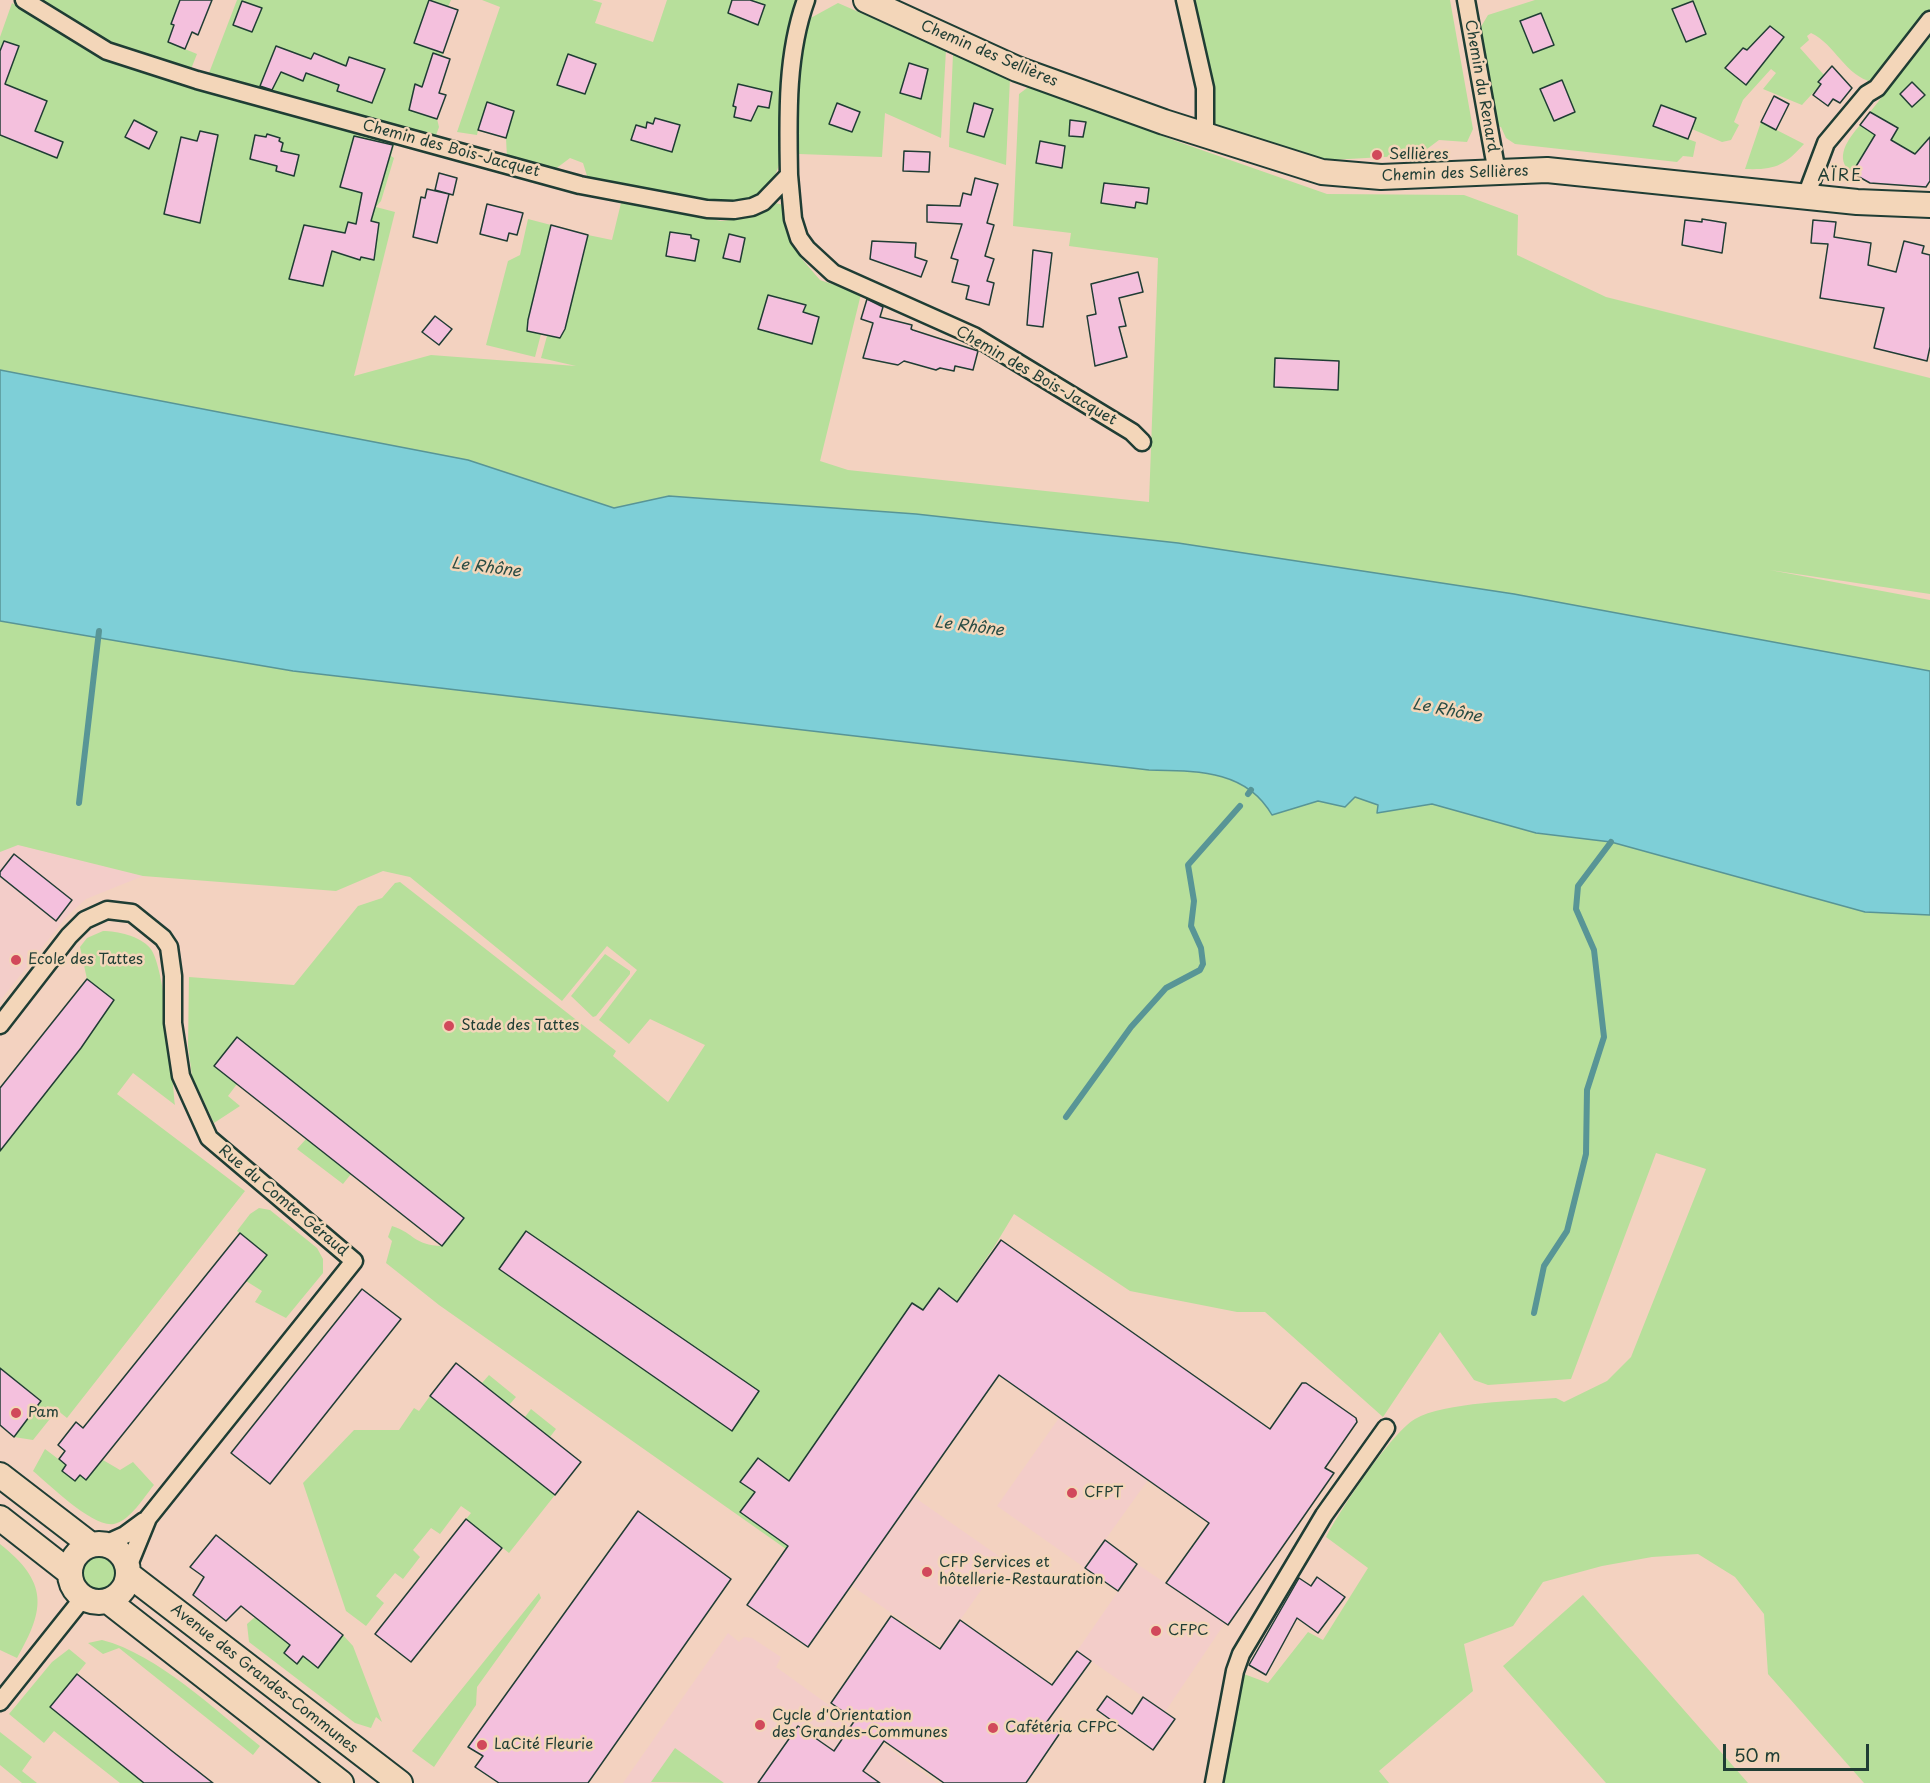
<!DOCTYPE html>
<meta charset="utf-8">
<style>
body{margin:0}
#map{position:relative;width:1930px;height:1783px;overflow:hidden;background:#f3d2c0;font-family:"Playpen Sans",sans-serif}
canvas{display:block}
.scale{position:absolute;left:1723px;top:1744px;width:146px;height:27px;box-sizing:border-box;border:3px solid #1f3d34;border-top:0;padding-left:8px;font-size:18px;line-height:21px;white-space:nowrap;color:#1f3d34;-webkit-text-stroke:4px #f3d6b9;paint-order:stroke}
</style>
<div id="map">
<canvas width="1930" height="1783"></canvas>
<div class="scale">50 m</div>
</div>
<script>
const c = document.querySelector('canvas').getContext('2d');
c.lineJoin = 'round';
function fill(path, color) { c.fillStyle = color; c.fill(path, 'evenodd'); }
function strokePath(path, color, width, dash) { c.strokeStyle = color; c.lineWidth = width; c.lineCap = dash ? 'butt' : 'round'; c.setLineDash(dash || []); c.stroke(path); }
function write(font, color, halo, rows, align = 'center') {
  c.font = font + ' "Playpen Sans",sans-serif'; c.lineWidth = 5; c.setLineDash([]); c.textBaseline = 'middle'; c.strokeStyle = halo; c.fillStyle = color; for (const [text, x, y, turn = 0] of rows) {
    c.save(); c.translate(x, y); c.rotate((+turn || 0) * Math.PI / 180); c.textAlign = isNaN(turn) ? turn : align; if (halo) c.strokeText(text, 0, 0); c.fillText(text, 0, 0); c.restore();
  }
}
const built = new Path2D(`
 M17,845L143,876L86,899L67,916L0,1001V852Z
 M1059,1418L1148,1480L1085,1568L997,1506Z
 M914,1497L1003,1559L941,1647L852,1586Z
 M1137,1564L1225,1623L1165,1712L1077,1651Z
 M728,1633L739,1642L744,1637L752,1638L781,1657L776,1667L937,1783H623Z`);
const green = new Path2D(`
 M42,0H180L168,42L197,54L191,69L111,43Z
 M237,0H451L448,7L429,0L415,43L443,53L442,56L433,53L422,87L446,95L437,119L439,127L435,138L209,73Z
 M482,0H592L602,3L595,23L653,42L667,0H797C785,33 780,74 779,109C778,124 782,140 781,155C779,174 766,194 747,201C717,211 623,186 588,179L583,163L570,158L554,170L507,158L506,138L478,130L477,135L457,132L500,7Z
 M1191,0H1450L1473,129L1467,142L1439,140L1419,155L1331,160L1292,152L1213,126L1211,90L1202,36L1197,34Z
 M1535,0H1930V11L1873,82C1846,77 1835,44 1811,33L1807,36L1809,40L1800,48L1824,75L1818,82L1821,84L1802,105L1763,89L1776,73L1771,69L1743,100L1734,122L1739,125L1731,140L1722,142L1692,129L1688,139L1696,142L1693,157L1683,156L1677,162L1515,144L1506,138L1501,127L1497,126L1479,30L1488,15Z
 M12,3L106,60L245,102L395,142L391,156L394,158L381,201L376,207L395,212L354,376L431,355L576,366L541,358L547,336L560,338L570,296L574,294L579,261L583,259L588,235L612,240L621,203L722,221L751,217L775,203L784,205L785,229L801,258L820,280L861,294L820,461L848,470L1149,502L1158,258L1069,246L1071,233L1013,226L1019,94L1031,85L1173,140L1327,194L1464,195L1518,215L1517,255L1606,297L1930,378V594L1770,570L1930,600V671L1178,543L916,514L669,496L614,508L468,460L0,370V37Z
 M838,3L946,50L941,138L885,113L882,157L799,154L796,114L807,20Z
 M1930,37V172L1921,158L1891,140L1898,127L1870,112Z
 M953,54L1010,78L1006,165L949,147Z
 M1761,122L1804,144C1784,166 1775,170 1745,169Z
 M1860,125L1875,135L1852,173C1833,159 1848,139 1860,125Z
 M528,219L551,225L545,261H542L536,285L538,288L528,320L541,334L535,357L486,345L508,261L520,255Z
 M0,621L293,671L1149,770C1195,771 1246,770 1272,814L1318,801L1345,807L1355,797L1378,805L1377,813L1432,804L1536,833L1611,842L1865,912L1930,915V1783H1864L1768,1674L1764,1614L1735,1577L1698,1554L1652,1557L1602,1566L1543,1582L1513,1626L1464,1644L1473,1691L1379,1771L1389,1783H1224L1244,1674L1268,1683L1308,1632L1323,1640L1368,1568L1326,1537C1340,1510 1391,1433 1415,1419C1444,1402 1520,1401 1556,1398L1564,1402L1607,1381L1631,1357L1706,1169L1656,1153L1571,1379L1488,1385L1474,1380L1440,1332L1383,1417L1265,1312H1237L1130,1291L1014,1214L994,1247L786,1549L439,1305L386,1263L392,1241L388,1237L392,1226C416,1234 413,1245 442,1246L464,1218L350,1128L214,1066L237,1084L228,1096L240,1106L214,1123L192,1076L188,1046L189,977L294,985L358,906L382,898L395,883L400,882L616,1051L613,1056L668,1102L705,1045L650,1019L629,1044L599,1020L637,970L607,946L562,1001L410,877L383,871L336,891L143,876L18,845L0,852Z
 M103,931C117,931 140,936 150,948C166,967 172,1075 175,1105L133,1073L117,1094L245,1191L67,1418L57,1410L33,1440L14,1437L41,1400L0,1368V1151L81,1048L114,1000L87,979L80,947L87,938Z
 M605,954L630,971V974L596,1016L593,1017L571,996Z
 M306,1139L351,1174L343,1184L297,1149Z
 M259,1208L270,1210L317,1248L323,1259V1273L286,1318L255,1302L262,1291L246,1281L267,1255L237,1231L250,1214Z
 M489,1375L516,1397L509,1405L482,1383Z
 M430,1396L555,1495L509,1553L466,1519L471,1513L461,1506L440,1534L431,1528L413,1550L420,1557L403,1579L395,1573L376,1596L384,1603L366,1626L346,1611L303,1483L354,1430H399L414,1408L419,1411Z
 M531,1409L556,1429L550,1437L525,1417Z
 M45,1449L86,1480L103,1460L120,1470L133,1462L154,1485C144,1497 131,1520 114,1524C93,1528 50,1485 33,1471Z
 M0,1544C48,1582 46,1608 17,1658L0,1650Z
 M81 1573a18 18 0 1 1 36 0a18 18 0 1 1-36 0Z
 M539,1593L541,1598L477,1687L476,1705L434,1767L412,1751Z
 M1583,1595L1748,1783H1606L1503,1666Z
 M255,1617L318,1667L343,1635L353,1646L382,1722L376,1717L371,1728L355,1723L249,1642L247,1624Z
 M102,1640C157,1654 215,1710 260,1746L253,1755L119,1648L103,1654L88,1643Z
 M69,1649L86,1663L51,1707L144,1783H120L54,1731L44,1743L9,1714L52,1662Z
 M0,1732L32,1757L22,1771L37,1783H22L0,1765Z
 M675,1748L724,1783L651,1782Z`);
const water = new Path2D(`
 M0,370L468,460L614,508L669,496L916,514L1178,543L1514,594L1930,671V915L1865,912L1611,842L1536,833L1432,804L1377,813L1378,805L1355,797L1345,807L1318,801L1272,815C1246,769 1195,771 1149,770L293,671L0,621Z`);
const stream = new Path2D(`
 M1248,794L1251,790
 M79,803L99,631
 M1066,1117L1131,1027L1166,988L1200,970L1203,964L1201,948L1191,926L1194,901L1188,865L1240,806
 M1534,1313L1544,1266L1567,1231L1586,1154L1587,1090L1604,1037L1594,950L1576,909L1578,886L1611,842`);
const building = new Path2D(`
 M180,0H212L198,35L192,32L185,49L168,42L174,25L171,24Z
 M429,0L458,10L443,53L414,43Z
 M732,0H750L765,5L758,25L728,13Z
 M242,1L262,8L252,32L233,25Z
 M1693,1L1706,34L1686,42L1672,9Z
 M1541,13L1554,45L1533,53L1520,21Z
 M1770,26L1784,37L1746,85L1725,68L1743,48L1747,50Z
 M4,41L19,46L5,84L47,101L35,131L63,142L57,158L0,135V51Z
 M276,46L311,59L314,53L346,66L349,57L385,69L372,103L337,91L339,85L306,73L303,81L281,72L272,90L260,86Z
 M433,53L450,59L439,93L446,95L437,119L409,110L415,84L422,87Z
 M568,54L596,64L585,94L557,85Z
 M909,63L928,69L921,99L900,93Z
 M1832,66L1852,88L1840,103L1833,99L1828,106L1813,95L1821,84L1818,82Z
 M1562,80L1575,112L1554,121L1540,89Z
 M1912,82L1925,95L1912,107L1900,94Z
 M738,84L772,92L769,108L758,106L751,121L734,117L736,107L733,106Z
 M1774,96L1789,104L1776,130L1761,122Z
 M487,102L514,111L506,138L478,130Z
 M837,103L860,112L852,132L829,124Z
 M974,103L993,109L984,137L967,132Z
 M1661,105L1696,118L1688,139L1653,126Z
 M1870,112L1898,128L1891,140L1915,154L1930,137V181L1926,187L1870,183L1852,173L1875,135L1860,125Z
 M655,118L680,125L672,152L631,140L636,125L646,128L647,122L653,124Z
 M134,120L157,132L149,149L125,137Z
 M1070,120L1086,122L1083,137L1069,136Z
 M200,131L218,135L200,223L164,214L181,137L197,141Z
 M267,134L280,138L279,141L283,143L281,151L299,155L294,176L276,171L277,166L250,159L255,135L266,137Z
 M354,136L393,145L371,221L379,223L374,260L361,257L360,260L332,251L323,286L289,279L304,225L345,233L348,222L356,224L362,193L340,187Z
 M1040,141L1065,146L1062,168L1036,163Z
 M904,151L930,152L929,172L903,171Z
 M439,173L457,178L453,195L435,190Z
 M975,178L998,184L987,223L994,225L985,256L994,259L987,281L994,283L989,305L966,299L969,286L952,282L958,260L951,258L962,224L927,222V205L960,206L963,193L971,195Z
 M1104,183L1149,188L1147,204L1136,202L1135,208L1101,203Z
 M427,189L449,194L437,243L413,237L421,197L425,198Z
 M487,204L523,213L517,235L509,233L507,241L480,234Z
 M1702,219L1726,223L1722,253L1682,245L1685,220L1702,222Z
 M1813,220L1836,222L1834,237L1871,243L1868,265L1896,272L1904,241L1924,246L1922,253L1930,255V347L1927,361L1874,348L1884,308L1820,298L1828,244L1811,243Z
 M551,225L588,235L565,329L560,338L527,331L528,320Z
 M670,232L691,235V238L699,240L695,261L666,256Z
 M729,234L745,238L740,262L723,258Z
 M872,241L916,243L915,257L927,261L921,277L870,259Z
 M1033,250L1052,253L1043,327L1027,325Z
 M1138,272L1143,292L1119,298L1126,326L1119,327L1127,357L1095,366L1087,316L1096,314L1091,284Z
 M768,295L806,305L803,312L819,317L812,344L758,329Z
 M867,299L883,307L880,317L912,325L911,329L913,330L978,351L973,370L955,366L954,371L940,368L936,370L904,361L898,365L863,358L873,323L861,319Z
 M435,316L452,329L439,345L422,332Z
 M1275,358L1339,361L1338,390L1274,387Z
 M14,854L72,900L56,921L0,876V872Z
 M87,979L114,1000L81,1048L0,1151V1088Z
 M237,1037L464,1218L442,1246L214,1066Z
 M526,1231L759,1391L732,1431L499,1269Z
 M240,1233L267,1255L86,1480L80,1475L75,1481L62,1471L66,1465L59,1459L65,1451L58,1445L76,1422L83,1428Z
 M1001,1240L1270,1429L1302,1383H1306L1356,1418L1357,1422L1325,1468L1334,1473L1228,1625L1166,1583L1209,1523L999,1375L808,1647L747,1605L788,1546L740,1512L755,1492L740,1482L758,1458L789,1481L912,1303L923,1310L939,1288L957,1302Z
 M362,1289L401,1319L270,1484L231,1453Z
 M456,1363L581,1462L555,1495L430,1396Z
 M0,1368L41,1401L14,1437L0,1425Z
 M638,1511L731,1579L588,1783H499L475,1767L483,1756L468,1747Z
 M466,1519L502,1548L411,1662L375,1634Z
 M216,1535L343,1635L318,1668L303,1656L297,1664L284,1653L290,1645L241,1606L226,1621L193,1595L204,1577L190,1567Z
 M1105,1540L1137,1564L1118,1591L1085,1568Z
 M1317,1577L1345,1597L1318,1633L1297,1618L1266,1675L1249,1665L1299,1578L1311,1586Z
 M891,1616L940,1649L960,1620L1052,1685L1077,1651L1091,1661L1046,1723L1060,1733L1026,1783H944L884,1741L863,1771L880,1783H758L798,1726L834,1751L855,1720L831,1703Z
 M77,1674L172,1751L213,1783H144L50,1707Z
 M1107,1696L1132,1714L1143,1697L1175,1719L1153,1750L1097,1710Z`);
const street = new Path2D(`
 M24,0L107,51L197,80L580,185L707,209L734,210L752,207L763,202L789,175C788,118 786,55 806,0
 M1185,0L1205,88V136
 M1466,0L1497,173
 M789,175L793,219L799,238L807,249L833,273L974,336L1132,432L1142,442
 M1806,196L1826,143L1867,94L1877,88L1930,20
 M0,1025L69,936L85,920L107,910L132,913L163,938L169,947L173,976V1023L181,1076L209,1138L354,1261L148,1518L128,1567
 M105,1544L125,1535L144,1521
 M0,1702L83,1598
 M1214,1783L1235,1671L1241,1654L1324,1515L1386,1428`);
const secondary = new Path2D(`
 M866,0L1017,69L1164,122L1322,172L1381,177L1547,170L1857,202L1930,205
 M0,1475L91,1545
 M0,1518L69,1572
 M70 1573a29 29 0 1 1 58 0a29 29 0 1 1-58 0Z
 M128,1574L400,1783
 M108,1601L341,1783`);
const markers = [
 [1377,155,6,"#d1495b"],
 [16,960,6,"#d1495b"],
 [449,1026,6,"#d1495b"],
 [16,1413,6,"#d1495b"],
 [1072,1493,6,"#d1495b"],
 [927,1572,6,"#d1495b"],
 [1156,1631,6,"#d1495b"],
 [760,1725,6,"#d1495b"],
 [993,1728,6,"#d1495b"],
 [482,1745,6,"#d1495b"]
];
const streetNames = [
 ["Chemin des Sellières",989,54,23],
 ["Chemin du Renard",1481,86,80],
 ["Chemin des Bois-Jacquet",451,149,15],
 ["Chemin des Sellières",1455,174,-2],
 ["Chemin des Bois-Jacquet",1036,376,30],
 ["Rue du Comte-Géraud",283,1201,40],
 ["Avenue des Grandes-Communes",264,1679,38]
];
const poiNames = [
 ["Sellières",1389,155],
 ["Ecole des Tattes",28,960],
 ["Stade des Tattes",461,1026],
 ["Pam",28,1413],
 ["CFPT",1084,1493],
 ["CFP Services et",939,1563],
 ["hôtellerie-Restauration",939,1580],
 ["CFPC",1168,1631],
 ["Cycle d'Orientation",772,1716],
 ["des Grandes-Communes",772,1733],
 ["Caféteria CFPC",1005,1728],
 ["LaCité Fleurie",494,1745]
];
const neighbourhoodNames = [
 ["AÏRE",1840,177]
];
const waterNames = [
 ["Le Rhône",486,568,7],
 ["Le Rhône",969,627,7],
 ["Le Rhône",1447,711,11]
];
fill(built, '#f3cdc9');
fill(green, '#b7df9b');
fill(water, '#7ecfd7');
strokePath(water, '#589596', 1.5);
strokePath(stream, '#589596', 6);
fill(building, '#f4c0dd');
strokePath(building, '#1f3d34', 1.5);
strokePath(street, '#1f3d34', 21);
strokePath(secondary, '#1f3d34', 28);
strokePath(street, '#f3d6b9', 16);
strokePath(secondary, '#f3d6b9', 24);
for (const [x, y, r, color] of markers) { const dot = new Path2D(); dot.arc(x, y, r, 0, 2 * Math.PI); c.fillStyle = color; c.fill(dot); strokePath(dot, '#f3d6b9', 2); }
write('15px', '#1f3d34', '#f3d6b9', streetNames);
write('15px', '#1f3d34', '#f3d6b9', poiNames, 'left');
c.letterSpacing = '1.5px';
write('16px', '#1f3d34', '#f3d6b9', neighbourhoodNames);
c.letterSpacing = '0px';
write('italic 16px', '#284c44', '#f3d6b9', waterNames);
</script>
